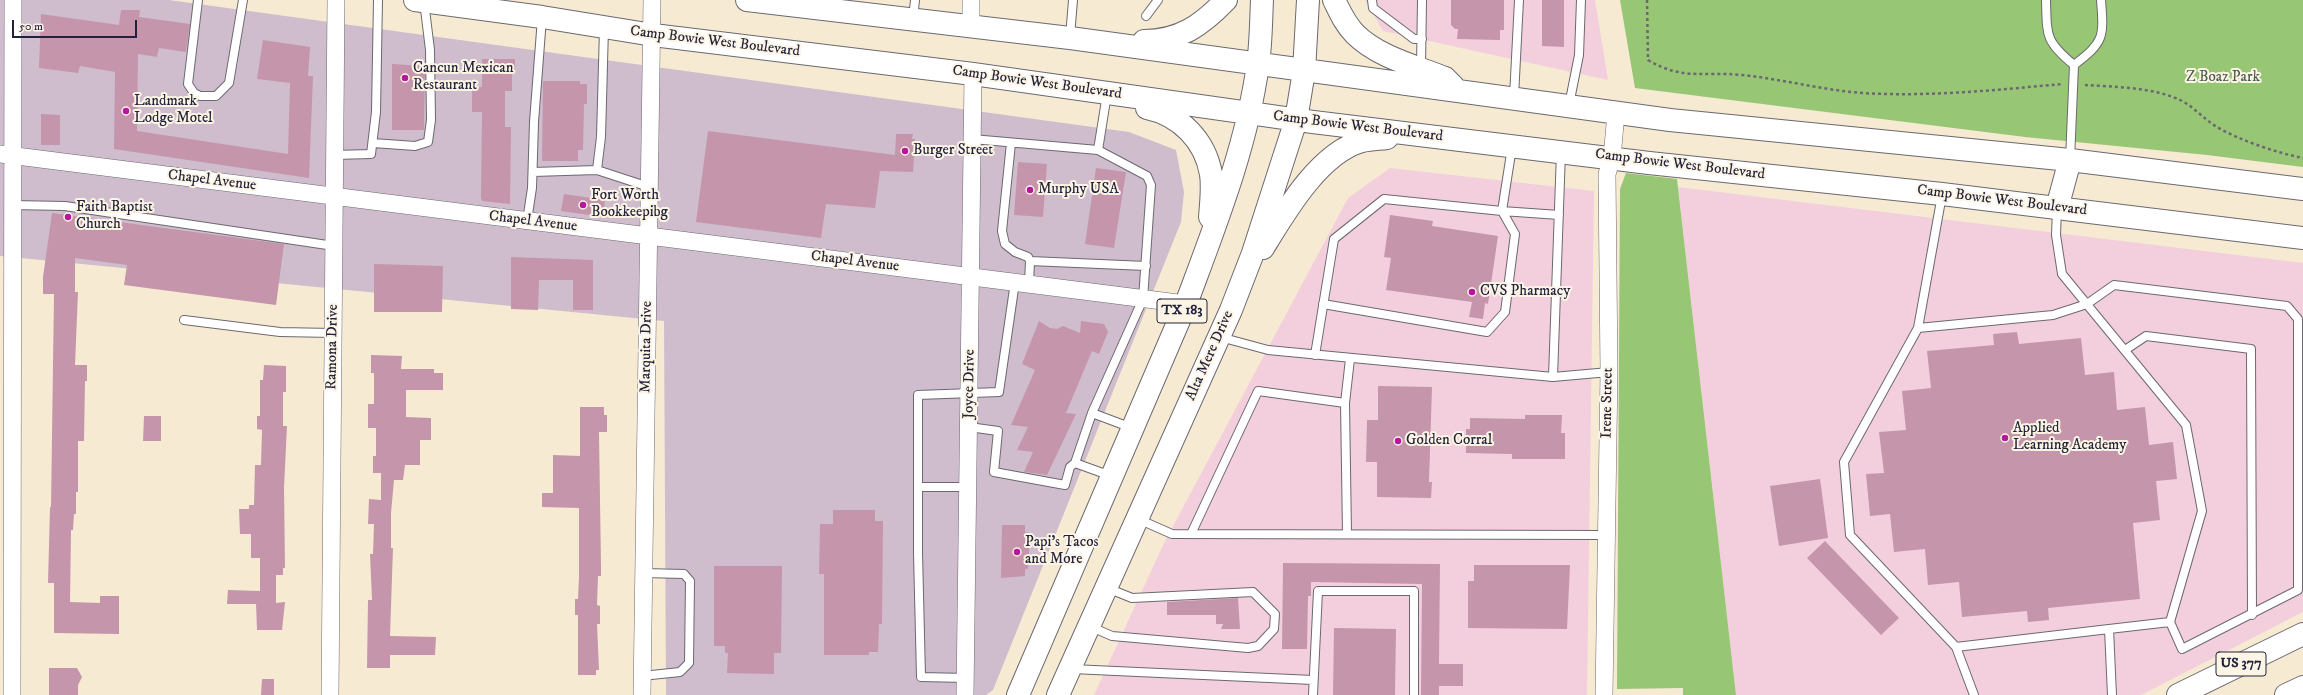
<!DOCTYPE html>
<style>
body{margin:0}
#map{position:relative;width:2303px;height:695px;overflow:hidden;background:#f6ebd2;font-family:"IM FELL DW Pica",serif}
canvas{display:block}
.scale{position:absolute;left:12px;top:20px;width:125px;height:18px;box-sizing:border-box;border:2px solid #22223b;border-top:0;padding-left:5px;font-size:12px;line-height:14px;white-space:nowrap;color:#22223b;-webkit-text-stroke:3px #fcf5e5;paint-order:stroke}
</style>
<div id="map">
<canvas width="2303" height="695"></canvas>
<div class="scale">50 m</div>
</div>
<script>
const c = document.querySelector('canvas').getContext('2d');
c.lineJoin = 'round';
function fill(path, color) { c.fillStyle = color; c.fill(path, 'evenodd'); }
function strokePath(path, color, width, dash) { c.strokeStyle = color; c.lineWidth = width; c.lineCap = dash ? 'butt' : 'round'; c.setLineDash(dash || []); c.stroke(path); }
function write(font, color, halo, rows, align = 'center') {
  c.font = font + ' "IM FELL DW Pica",serif'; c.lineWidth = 4; c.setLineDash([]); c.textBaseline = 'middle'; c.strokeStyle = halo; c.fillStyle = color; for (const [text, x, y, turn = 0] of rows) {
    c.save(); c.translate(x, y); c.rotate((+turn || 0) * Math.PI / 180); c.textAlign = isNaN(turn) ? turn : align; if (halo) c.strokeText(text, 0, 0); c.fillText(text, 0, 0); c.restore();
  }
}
const built = new Path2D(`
 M1365,0H1595L1608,80L1383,31Z
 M1390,168L1594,191L1587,695H1094L1164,543L1348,198Z
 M1678,187L2303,263V612L2141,695H1736Z`);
const industrial = new Path2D(`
 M0,0H169L1129,132L1176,150L1184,192L1181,222L993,690L986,695H666L664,321L0,256Z`);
const green = new Path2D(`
 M1620,0H2303V167L2207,155L2025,137L1635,88Z
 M1626,173L1677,179L1736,695H1683V688L1617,689L1620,189Z`);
const building = new Path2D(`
 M1451,0H1504V30H1500V40L1457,39L1458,29H1455L1451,25Z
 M1542,0H1564V47L1542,46Z
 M121,10H140L139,17L190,24L186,52L159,48L157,57L138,54L137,131L288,154L290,83L257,79L263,40L310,47L308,76H313L309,178L114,149L115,72L80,66L78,73L39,68L41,14L119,25Z
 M482,59H515V73H512V91H505V127H511L510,204L482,201L481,198L482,112H472V87H482Z
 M392,64L425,66L424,130H392Z
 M543,81H580V84H587V104H584L583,150H578V161H542Z
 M41,114L60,115V145H41Z
 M708,131L895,155L896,134H913L912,139H915L913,172L880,171L875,208L826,204L821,238L696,222Z
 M1018,162L1047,164L1043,217L1014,215Z
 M1096,168L1126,172L1114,248L1085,244Z
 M564,194L605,200L603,217L561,211Z
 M52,213L284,244L276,305L124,285L127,265L75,258V292H78L75,365H87V381H85L84,441H78V492H76V514H74L73,530H71L70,602L100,603V596H119V634L54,633V583H48L50,507H51L54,294H43V277Z
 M1390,215L1433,221L1432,226L1498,236L1488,304L1485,303L1483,319L1469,317L1472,302L1386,290L1391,258L1384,257Z
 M511,257L593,260V310H573V280H539L538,310L511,309Z
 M374,264L443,266L442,312H374Z
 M1039,321L1050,328L1057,329L1063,326L1080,333L1081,321L1104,324L1108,332L1099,354L1092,351L1066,413L1076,414L1047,475L1024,472L1033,452L1017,450L1028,427L1011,425L1035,370L1022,364Z
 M2017,332L2019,344L2081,338L2085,375L2114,372L2117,410L2145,407L2149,445L2173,442L2177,479L2156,481L2160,520L2133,523L2140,599L2048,608L2049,620L2028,622L2027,611L1962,617L1959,582L1928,585L1925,549L1894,552L1890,514L1870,516L1866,474L1884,473L1879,432L1906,430L1902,391L1931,388L1927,351L1994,345L1993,334Z
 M371,355L402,356L401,369H434V373H443V390H406V417L431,418V440H420V465H405L403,480H394L391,513V548H393L390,636L436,637L435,655H390V668H367L368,600H372L370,554H373L374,524H368L369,499L381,500V473H373V456H376V428H368V404H374V373H371Z
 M264,365L286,366V392H283V426H287L284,488L285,568H283V575H276V603L285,602L282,630H257L256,604H227L228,590L260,591V558H251V534H240L239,509H249V505H254L255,465H261L262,430L257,429V416H260V380H263Z
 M1378,386L1432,387L1429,482H1432L1431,498L1377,497V462H1366L1367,420H1378Z
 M580,407H604V415H607V432H599L601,567V576H598L597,605L600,606V624H597L599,670H596V675H578V615H575V599H578L579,578V508L542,507V493H553V455L580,456Z
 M1525,415H1562L1561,433H1565V459H1512V454L1466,453V429H1470V418L1525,419Z
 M144,416H161V441H143Z
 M1820,479L1828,538L1779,546L1770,486Z
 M833,510H875V521H883L882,624H879L878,652H869V655H824V574H819L820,524H833Z
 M1002,525H1025V532L1030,533L1028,569H1025V576L1001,578Z
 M1825,541L1899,618L1881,635L1807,558Z
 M1283,563L1440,564L1439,664H1463V686H1439V695H1421L1422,584L1311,582V596H1308L1307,649H1282Z
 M1474,565H1570L1567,629L1468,628V581H1474Z
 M714,566H782L781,653H774V674L727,673L728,653H725V646H714Z
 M1238,598L1240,629H1221L1223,624H1216V615H1167V602Z
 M1334,628L1396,629L1395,695H1333Z
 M49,668H77L82,677L78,685V695H49Z
 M262,679H274V695H261Z`);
const path = new Path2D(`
 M1647,0L1648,60C1683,81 1705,71 1742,75C1782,79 1822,90 1862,93C1929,97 1996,90 2062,84
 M2085,85C2116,87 2154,87 2182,101C2195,108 2204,119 2217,127C2239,140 2277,153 2303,158`);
const service = new Path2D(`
 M198,0L188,84L194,93L200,96H216L229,83L243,0
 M1372,0L1373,8L1414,39H1422
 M2046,0C2047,36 2045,41 2074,65L2070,160
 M1146,16L1158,0
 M913,19L915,0
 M1070,37L1073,0
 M2074,65C2104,42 2104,38 2101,0
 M1421,67L1422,0
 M1107,94L1098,150L1147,176L1151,185L1143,299L1092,413L1132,428
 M1514,97L1519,0
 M1569,105L1579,55L1581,0
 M972,139L1098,150
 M373,143L415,146L428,142L431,120L430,50L424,1
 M1011,143L1002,231L1005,244L1015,252L1028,257L1030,261L1029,284
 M334,155L371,154L376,112L378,0
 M597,170L649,187
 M533,172L597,170L601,137L604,28
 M1942,195L1918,328L1844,462L1850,535L1956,647L1974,695
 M12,205L65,206L334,246
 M2057,209L2056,235L2062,274L2186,425L2202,511L2170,622L2109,629L2112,695
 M1502,211L1559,215
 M527,221L532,188L534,122L542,18
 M1030,261L1146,266
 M1323,304L1487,332L1505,312L1515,234L1502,211
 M184,320L280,332L333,333
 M1918,328L2053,315L2087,304L2114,285L2287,306L2298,319V590L2182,649L2170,622
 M1220,337L1268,350L1553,377L1609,372
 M2125,350L2146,336L2251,349L2252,615
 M1315,355L1334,239L1384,199L1502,211L1512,147
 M1553,377L1561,152
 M1345,403L1350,359
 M969,427L998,431L994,472L1065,485L1070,467L1075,463L1111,476
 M1075,463L1092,413
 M919,487H967
 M1138,519L1172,534L1606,535
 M1191,534L1258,391L1345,403L1347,534
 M1089,626L1112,636L1248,648L1258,646L1274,629L1275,614L1253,592L1132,598L1107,588
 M1956,647L2109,629
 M1072,669L1313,680
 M642,676L680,672L689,663L690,581L684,574L644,573
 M966,678L921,677L918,553V395L999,392L1015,282
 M1313,695L1318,591H1414V695`);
const minor = new Path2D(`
 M971,26V0
 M0,154L1186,304
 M12,695L13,0
 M330,695L336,0
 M642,695L652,0
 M965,695L973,74
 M1604,695L1609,372L1607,174L1612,158L1616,113`);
const primary = new Path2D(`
 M415,0L542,17L653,35L973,74L1313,122L1649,163L1942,194L2303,238
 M747,0L1070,38L1670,120L2070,160L2303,189
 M1334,0C1340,12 1345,24 1355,34C1378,57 1415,66 1445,78L1453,86
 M1144,41C1180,41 1202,25 1226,0
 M1147,108C1180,115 1205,140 1211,174C1213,188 1211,204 1210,217
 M2057,208L2070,160
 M1263,248C1285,212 1319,153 1362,141C1370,139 1379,139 1387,138
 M1018,695L1186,304C1215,226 1247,146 1258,64C1261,43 1261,21 1262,0
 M1058,695L1231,310L1253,253L1296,120L1304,71L1308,0
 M2178,695L2303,634
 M2286,695L2303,687`);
const markers = [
 [405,78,4,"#b5179e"],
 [126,111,4,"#b5179e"],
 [905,151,4,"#b5179e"],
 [1030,190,4,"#b5179e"],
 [583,205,4,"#b5179e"],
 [68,217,4,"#b5179e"],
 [1472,292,4,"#b5179e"],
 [2005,438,4,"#b5179e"],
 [1398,441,4,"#b5179e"],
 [1017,552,4,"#b5179e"]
];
const shields = [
 [1182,311,50],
 [2241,664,50]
];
const shieldNames = [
 ["TX 183",1182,311],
 ["US 377",2241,664]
];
const streetNames = [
 ["Camp Bowie West Boulevard",715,42,7],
 ["Camp Bowie West Boulevard",1037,83,8],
 ["Camp Bowie West Boulevard",1358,127,7],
 ["Camp Bowie West Boulevard",1680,165,7],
 ["Chapel Avenue",212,181,7],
 ["Camp Bowie West Boulevard",2002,201,7],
 ["Chapel Avenue",533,222,7],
 ["Chapel Avenue",855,262,7],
 ["Ramona Drive",333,347,-89],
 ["Marquita Drive",647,347,-89],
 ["Alta Mere Drive",1210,356,-66],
 ["Joyce Drive",970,384,-89],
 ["Irene Street",1608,403,-89]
];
const poiNames = [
 ["Cancun Mexican",413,69],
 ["Restaurant",413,86],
 ["Landmark",134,102],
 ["Lodge Motel",134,119],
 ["Burger Street",913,151],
 ["Murphy USA",1038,190],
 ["Fort Worth",591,196],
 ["Bookkeepibg",591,213],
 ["Faith Baptist",76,208],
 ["Church",76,225],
 ["CVS Pharmacy",1480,292],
 ["Applied",2013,429],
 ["Learning Academy",2013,446],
 ["Golden Corral",1406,441],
 ["Papi's Tacos",1025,543],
 ["and More",1025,560]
];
const parkNames = [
 ["Z Boaz Park",2223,78]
];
fill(built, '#f3cfde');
fill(industrial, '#cfbdce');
fill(green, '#97c675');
fill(building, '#c595ab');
strokePath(service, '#6c6870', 10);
strokePath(minor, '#6c6870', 18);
strokePath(primary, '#6c6870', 24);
strokePath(path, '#6c6870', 2.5, [3, 3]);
strokePath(service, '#fff', 8);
strokePath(minor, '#fff', 17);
strokePath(primary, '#fff', 22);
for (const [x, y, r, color] of markers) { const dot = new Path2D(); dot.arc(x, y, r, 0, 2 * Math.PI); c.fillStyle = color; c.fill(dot); strokePath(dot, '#fcf5e5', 1.5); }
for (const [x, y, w] of shields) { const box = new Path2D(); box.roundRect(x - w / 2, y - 12, w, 24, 3); c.fillStyle = '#fcf5e5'; c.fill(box); strokePath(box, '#22223b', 1); }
write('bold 14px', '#22223b', null, shieldNames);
write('15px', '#22223b', '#fcf5e5', streetNames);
write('15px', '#22223b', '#fcf5e5', poiNames, 'left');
write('15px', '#4b5b4f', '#fcf5e5', parkNames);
</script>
